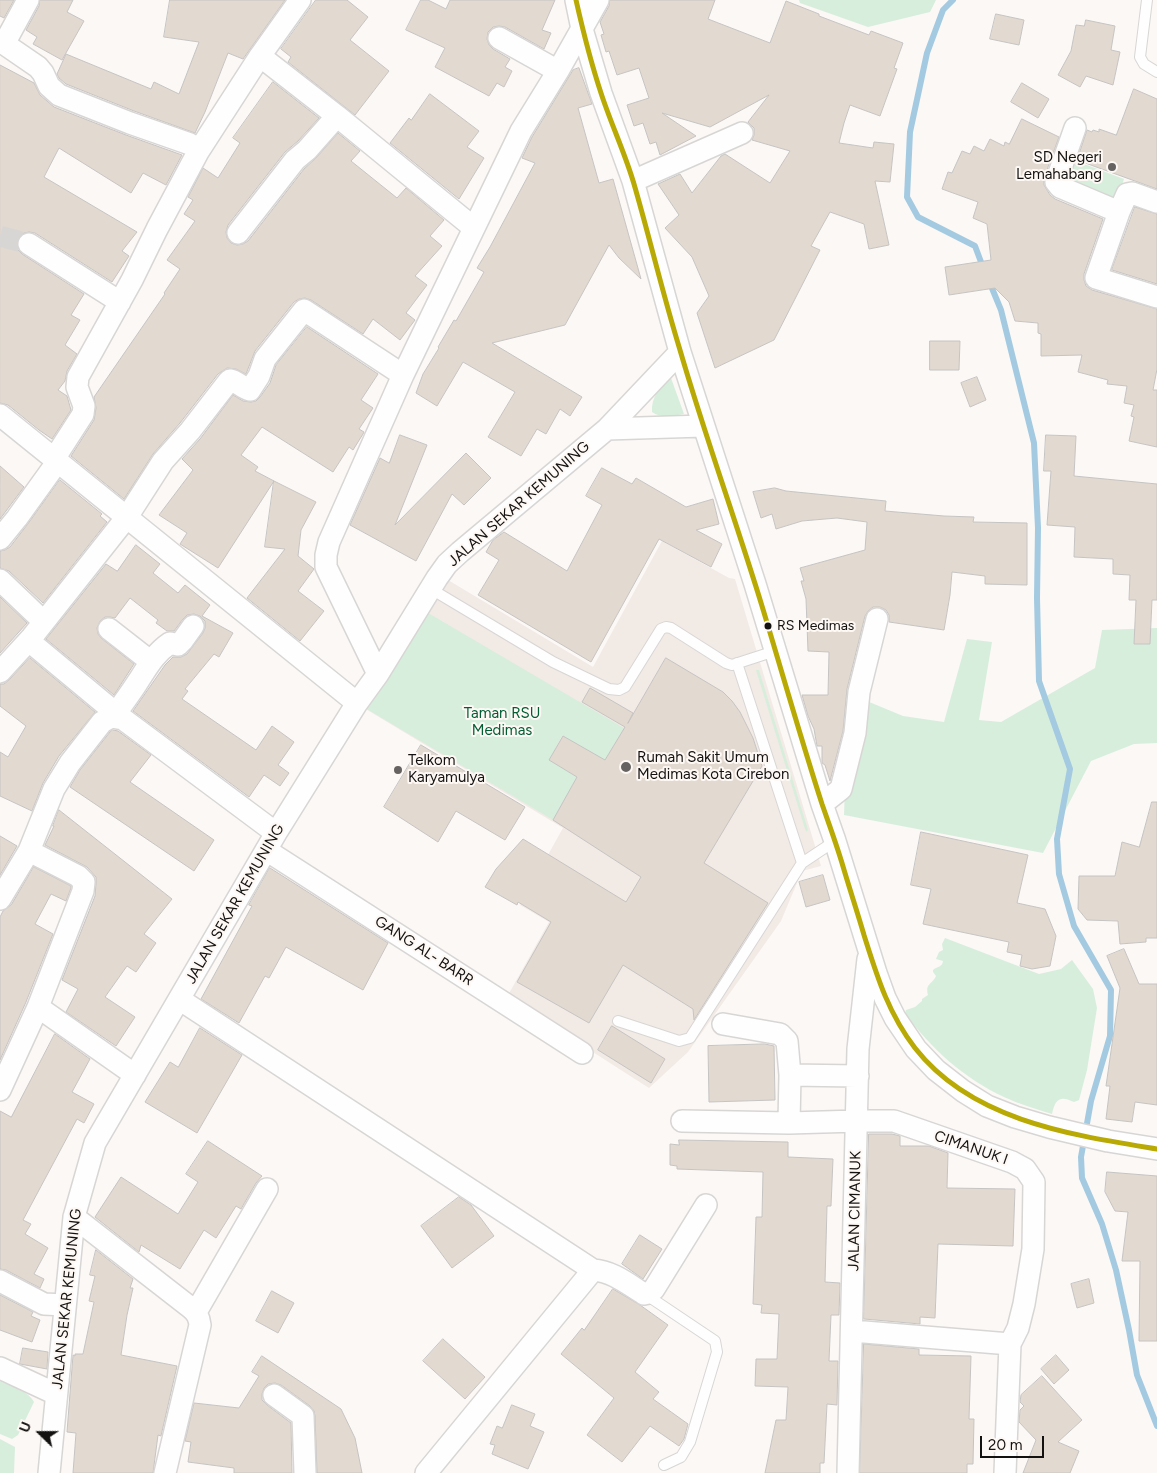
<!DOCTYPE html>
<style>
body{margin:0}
#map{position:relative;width:1157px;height:1473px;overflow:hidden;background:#fbf8f6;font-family:Figtree,sans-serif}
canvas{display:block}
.north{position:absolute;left:15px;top:1408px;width:50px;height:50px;-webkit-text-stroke:4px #fdf8f4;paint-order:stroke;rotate:292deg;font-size:14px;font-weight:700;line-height:20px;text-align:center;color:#141211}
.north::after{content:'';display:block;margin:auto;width:18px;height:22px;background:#141211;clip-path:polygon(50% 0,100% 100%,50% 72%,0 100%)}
.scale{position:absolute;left:980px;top:1436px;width:64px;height:22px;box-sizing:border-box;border:2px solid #141211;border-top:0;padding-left:6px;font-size:15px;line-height:18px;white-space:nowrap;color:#141211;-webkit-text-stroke:4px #fdf8f4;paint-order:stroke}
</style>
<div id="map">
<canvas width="1157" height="1473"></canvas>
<div class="north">U</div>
<div class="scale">20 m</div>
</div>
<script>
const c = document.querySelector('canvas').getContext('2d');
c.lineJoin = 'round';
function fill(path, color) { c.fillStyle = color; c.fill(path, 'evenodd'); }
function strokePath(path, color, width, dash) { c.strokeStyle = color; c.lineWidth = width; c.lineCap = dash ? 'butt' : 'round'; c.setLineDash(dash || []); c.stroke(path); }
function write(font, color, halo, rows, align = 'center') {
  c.font = font + ' Figtree,sans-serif'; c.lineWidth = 4; c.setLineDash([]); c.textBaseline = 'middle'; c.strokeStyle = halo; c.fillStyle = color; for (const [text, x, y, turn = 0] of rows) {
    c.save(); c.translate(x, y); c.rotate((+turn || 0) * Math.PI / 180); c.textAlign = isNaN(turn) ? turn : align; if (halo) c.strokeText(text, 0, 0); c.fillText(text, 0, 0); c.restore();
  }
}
const built = new Path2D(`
 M662,541L729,578L735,579L821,866L802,871L781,921L688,1052L649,1088L507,997L549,922L520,905L563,828L359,705L443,577L593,667Z`);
const green = new Path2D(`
 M799,0H936L930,12L868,27L800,3Z
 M1071,159L1124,179L1116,204L1062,183Z
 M671,378L684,414C674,416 661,419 652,412C651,399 659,385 671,378Z
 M423,610L624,728L595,776L562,736L549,760L577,777L553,820L360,705Z
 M1157,628V743L1134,744L1091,761L1043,853L844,815L845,788L862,699L903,716L944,722L967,639L992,642L979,720L1001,722L1095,668L1102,630Z
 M756,670H759L808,830L806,832Z
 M945,938L1039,974L1061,969L1072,960L1093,989L1097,1008L1087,1070L1079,1100L1074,1102C1060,1095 1055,1099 1052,1114C1036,1109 1019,1104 1004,1097C965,1079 930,1048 905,1013L906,1010L915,1007L922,1001V999L928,995C925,983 932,985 936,976L933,972V970C937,966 942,968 943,961L936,959L939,952L943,950L942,944Z
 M0,1381C10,1386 29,1391 34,1402L18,1435L12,1439L0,1434Z
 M0,1439L15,1447L14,1473H0Z`);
const stream = new Path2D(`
 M953,0L943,10L927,53L910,132L907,197L918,217L975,246L984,270
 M989,281L1001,310L1034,443L1038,528L1037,598L1039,681L1070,769L1057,839L1059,874L1074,926L1111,990L1110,1036L1091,1101L1081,1157L1082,1178L1102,1224L1116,1270L1129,1330L1137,1375L1157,1426`);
const building = new Path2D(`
 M0,0H14L4,18L0,16Z
 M40,0H73L67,12L84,21L62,60L33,44L37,37L26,30L39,6Z
 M170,0H285L243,59L228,53L205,112L195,133L134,111L66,84L59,78L57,74L66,54L151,89L154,82L179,94L199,42L164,37Z
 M316,0H347L368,17L350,40L389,71L355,115L288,62L291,57L281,49Z
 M421,0H428L446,9L450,0H555L542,30L551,33L544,49L505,27L499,26L493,27L488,32L487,39L489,45L493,49L510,59L505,67L512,71L504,87L497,83L489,96L435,67L445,48L406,30Z
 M610,0H715L708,19L770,43L786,1L819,14V16L869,35L871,31L903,43L894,68L897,69L880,116L850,105L844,123L839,143L873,148L874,142L894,144L890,182L875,181L889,245L869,249L864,224L830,212L811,246L820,250L774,340L715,368L697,313L709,296L692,257L665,228L679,215L658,184L680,174L692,193L721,156L725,154L770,183L790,151L752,140L754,135V128L748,122L769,95L710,127L662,113L696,136L660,155L656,142L650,144L643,123L634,126L627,105L649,98L639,68L617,75L609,51L606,52L601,35L604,34L600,22L609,6Z
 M996,14L1024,20L1019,45L990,39Z
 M1086,20L1115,26L1111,50L1120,52L1113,85L1086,76L1080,87L1058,75L1071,51L1076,25L1084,26Z
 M0,65L34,83L40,95L54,107L126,135L182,155L166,185L143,173L131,193L59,148L44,177L137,232L122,251L129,256L112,282L35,233L29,232L24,233L18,238L17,244L18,250L22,254L84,294L71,315L80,320L65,345L77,354L67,371L65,381L58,390L67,396L71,410L52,439L39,430L8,405L0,403Z
 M579,68L592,104L578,108L599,183L613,179L641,279L619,258L609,245L565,325L492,343L582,397L570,416L560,409L546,434L537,429L521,456L488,437L515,392L463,362L437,406L416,393L423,374L439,348L438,347L454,320L456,321L484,272L477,268L490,247L535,163L522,158L532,137L573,70Z
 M273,82L319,118L298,141L285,152L228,225L226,232L227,238L231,243L237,245L243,244L248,241L304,169L316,158L338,133L360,151L351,161L397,198L406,188L444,220L430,236L442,246L415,276L427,285L406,313L415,320L400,340L373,319L363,334L311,300L305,298L299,299L294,302L255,351L246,374L236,369L227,368L218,374L180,423L153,454L124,499L71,456L94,420L96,408L94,397L165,294L164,293L180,269L167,260L195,221L184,214L193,200L188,197L203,168L218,178L240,143L233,138Z
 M1022,83L1049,99L1038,118L1011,102Z
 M1134,89L1157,99V189L1077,160L1087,130L1092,132L1093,130L1099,132V129L1116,135Z
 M430,94L479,131L467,147L484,158L459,199L390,143L409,118L411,120Z
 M1022,119L1059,137L1044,178V185L1050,195L1055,199L1103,219L1084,274V280L1086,286L1092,290L1157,309V369L1153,390H1157V447L1129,441L1134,417L1131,416L1134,405L1124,403L1127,386L1107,384L1108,380L1078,372L1082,355L1041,356V334L1038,333V323L1015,321L1009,302L995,288L949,295L945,267L991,260L987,224L973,218L978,202L942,189L948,172L952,173L962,151L970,154L974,146L984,151L990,139L1004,146L1005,142L1009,144Z
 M1135,207L1157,214V284L1112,270Z
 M307,327L378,374L361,400L373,408L359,429L364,432L363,434L353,450L349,447L333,472L262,427L241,455L258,467L255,471L274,481L218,568L180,544L187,533L159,515L193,470L182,459L200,439L233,395L243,401L251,402L256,401L260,397L270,383L276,365Z
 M930,341H960L959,370H930Z
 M977,377L986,400L970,407L961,383Z
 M400,435L427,445L395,525L466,453L491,478L464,505L452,494L416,561L350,525L380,458L389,463Z
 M1046,435L1076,436L1074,476L1157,484V600H1152L1150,644H1134L1136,600H1129L1130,575L1113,574V559L1074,557L1075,527L1047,525L1051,471H1044Z
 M0,466L24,487L0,519Z
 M602,468L632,484L636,478L686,507L713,499L719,524L696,530L722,544L711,567L659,539L591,662L478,595L499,560L486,552L493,540L504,532L567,571L602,505L586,496Z
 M60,480L102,514L100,516L107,522L43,603L9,571L0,568V551L5,550L10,547L27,525Z
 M274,481L316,502L301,530L298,556L314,569L298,591L324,611L300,641L247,598L285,549L265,547Z
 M775,488L786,491L886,501L885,511L944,516L974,517L973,522L1027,523V585L985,584V576L952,572L950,595L944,630L889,622V615L886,610L880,607H873L868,611L865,616L847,689L843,731L830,781L825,765L822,763V746H817L814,729L808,716L802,695H828L829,652L808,651L806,599L801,581H804L800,568L865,550L867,522L837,518L802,521L776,529L772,514L761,518L753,492Z
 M136,545L160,564L153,573L178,593L185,585L210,605L202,616L233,633L219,657L214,654L185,689L188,691L182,699L256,750L272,726L294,742L278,765L289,773L280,786L264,775L249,797L133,711L165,665L173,657H181L187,654L203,633L205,628V621L200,616L194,614L187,615L183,619L174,631H167L156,623L158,620L130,598L115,618L110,617H105L100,621L97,628L98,634L101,638L134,664L114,695L46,639L106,564L117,571Z
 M0,597L27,623L0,653Z
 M30,658L95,712L59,756L43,783L32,811L0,796V752L8,757L26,726L0,706V684H4L9,680Z
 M666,658L723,692L732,701L740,712L753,738L762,766L704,863L768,903L694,1020L693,1009L623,965L589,1023L517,982L551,922L518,902L517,905L485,887L496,869L523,839L626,902L641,877L553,820L577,777L549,760L563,736L605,760L625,727L582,702L590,688L633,713L628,723Z
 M113,730L118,731L151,755L130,782L214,840L194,871L70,787L80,770L110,732Z
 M421,745L525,807L505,840L456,811L438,842L384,807Z
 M1152,802H1157V938H1146V942L1120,944L1118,921L1087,920L1078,909L1079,876H1115L1122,842L1139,847Z
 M59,810L172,899L144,934L156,943L136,972L127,966L105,997L135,1017L116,1046L66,1012L78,989L62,980L95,896L96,883V877L87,867L45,845L54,826H53Z
 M921,832L1028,855L1017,903L1045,909L1056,936L1050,966L1032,969L1020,966L1022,955L1007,952L1009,942L923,924L931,889L911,885Z
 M0,836L17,846L0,875Z
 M34,867L71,886V888L66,901L51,894L35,924L53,934L26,1002L0,1060V917L3,911L11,905Z
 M270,868L388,943L363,990L286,947L269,978L265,976L239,1023L201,999L252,906L249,905Z
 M823,875L830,900L806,907L799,882Z
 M1124,949L1139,984H1157V1105L1135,1102L1132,1122L1106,1119L1110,1086H1106L1120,988L1107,956Z
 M612,1026L665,1059L651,1083L598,1050Z
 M200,1028L242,1055L197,1133L145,1102L170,1062L178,1067Z
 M55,1034L90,1059L72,1092L94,1104L84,1123L77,1119L23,1220L31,1224L25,1234L48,1248L34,1274L44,1279L40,1288L6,1270L0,1269V1111L11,1117Z
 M765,1044L774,1046L775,1100L709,1102L708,1046Z
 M869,1134H892L900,1136V1146H929L948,1153L947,1188L1015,1189L1013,1246L938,1244L935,1318L920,1317V1324L864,1319Z
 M679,1140L788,1142V1157L833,1159L831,1206H827L825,1282L840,1283L839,1315H831L829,1361H838L837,1405L827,1404L824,1463H820V1473H765L776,1420H786L788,1387L755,1386L756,1359H777L779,1314L761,1313L762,1305L753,1304L756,1217H762L763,1172L677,1169V1166L670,1165V1144L679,1145Z
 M208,1141L262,1176L256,1183L241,1209L236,1206L216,1238L204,1230L180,1269L141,1245L139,1252L95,1217L121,1177L178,1214L198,1182L186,1174Z
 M1107,1172L1157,1176V1341H1139L1140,1261H1122L1128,1212L1115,1211L1105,1192Z
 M459,1197L471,1205L494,1236L452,1268L421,1226Z
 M640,1235L662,1249L643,1279L622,1264Z
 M96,1250L133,1279L130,1288H133L127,1315L121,1355L177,1366L161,1436L158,1435L153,1473H73L76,1433L67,1432L73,1355L75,1356V1354H83L94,1302L89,1301L95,1276L90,1275Z
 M1089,1279L1094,1303L1077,1308L1071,1284Z
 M613,1289L640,1305L668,1325L635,1372L659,1392L653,1399L688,1424L684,1439L679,1446L650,1426L622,1462L587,1435L614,1398L561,1354L582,1328L584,1330Z
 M272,1291L294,1303L278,1333L256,1321Z
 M0,1295L33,1312L31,1316L40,1320L32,1342L0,1330Z
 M443,1339L485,1377L465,1399L423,1361Z
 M864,1344L919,1349V1355L971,1356L969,1419H974L973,1464H967V1473H860Z
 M23,1348L48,1352L47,1369L20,1364Z
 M1056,1355L1069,1370L1054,1384L1041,1369Z
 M262,1356L341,1409L355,1438L362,1473H317L315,1416L314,1411L310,1406L281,1385L275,1383L268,1384L264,1388L262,1394V1400L267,1405L291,1423L292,1473H234V1468L188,1462L191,1442L185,1441L194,1403L239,1408L259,1376L252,1372Z
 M1042,1376L1082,1420L1058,1442L1079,1451L1070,1473H1023L1036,1440L1019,1422L1020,1410L1024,1406L1020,1402L1021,1395Z
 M512,1405L535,1414L530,1426L544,1432L528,1469L492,1454L495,1445L490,1444L497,1426L502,1428Z`);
const minorTunnel = new Path2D(`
 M0,236L29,244`);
const service = new Path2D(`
 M1147,0L1140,57L1144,64L1157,72
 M431,589L553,662L609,689L619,690L625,687L661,629L666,627L671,628L726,663L732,665L775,651
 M802,863L835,841
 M618,1021L679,1041L690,1038L802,863L737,663
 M645,1294L715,1341L717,1352L690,1442L681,1457L664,1465`);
const minor = new Path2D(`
 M576,0L582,29L601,93L633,181L680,352L755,584L822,804L835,841L876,973L885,998L895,1018L916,1049L936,1070L963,1091L987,1106L1015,1117L1049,1127L1108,1141L1157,1149
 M499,38L558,71
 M0,41L38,67L43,73L49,86L59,95L130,123L190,144
 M4,44L28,0
 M260,56L300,0
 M1075,128L1056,182L1060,187L1119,212L1127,194L1132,193L1157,202
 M633,181L742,133
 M1119,212L1096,278L1157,297
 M238,233L295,160L307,150L337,116
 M29,244L120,302
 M0,415L357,703
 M607,429L703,426
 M54,459L83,414L84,406L77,387L78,377L132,280L157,229L198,152L260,56L337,116L474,228
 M0,539L17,518L58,461
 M0,580L44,622
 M109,629L150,661
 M29,641L123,719
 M0,672L32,637L127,517L163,461L190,431L228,382L230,380C237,381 242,388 250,390L259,376L265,359L304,310L403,375
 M378,674L326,567V555L329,542L403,375L521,131L558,71L598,0
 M116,713C123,703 130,694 137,683C147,668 154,654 170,643L178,645L183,640L193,626
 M822,804L841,789L855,733L859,692L877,619
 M266,850L582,1053
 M29,851L78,876L84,882L83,891L38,1007
 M0,899L29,851L54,789L70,763L102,722L111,717L123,719L276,833
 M179,999L593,1270
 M723,1024L780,1034L787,1041L790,1075L789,1123
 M790,1075L858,1076
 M0,1090L38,1007L135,1075
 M682,1121L789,1123L857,1121H894L1012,1162L1025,1169L1034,1182L1033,1249L1024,1304L1018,1328L1010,1344
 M74,1217L191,1308C197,1313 199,1317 200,1325L165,1473
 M0,1281L44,1304L65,1305
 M196,1312L267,1189
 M852,1331L1010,1344L1005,1473
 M0,1368L56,1394
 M274,1395L303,1416L305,1473
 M49,1473L74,1217L95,1143L276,833L357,703L378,674L437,578L447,564L460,552L607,429L680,352
 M426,1473L593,1270C612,1271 628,1284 644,1294L649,1293L654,1289L706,1205
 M848,1473L858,1049L868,959`);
const bus1 = new Path2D(`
 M576,0C583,31 591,63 601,93C611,124 625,153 634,184C650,239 663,295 680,350C705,436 736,521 762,606C782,672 801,739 822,804C829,824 836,843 842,863C849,887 857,911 864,935C877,976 888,1013 915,1048C972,1121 1072,1135 1157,1149`);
const markers = [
 [1112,167,5,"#656261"],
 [768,626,4.5,"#141211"],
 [626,767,6,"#656261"],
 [398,770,5,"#656261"]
];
const busNames = [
 ["RS Medimas",777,626]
];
const poiNames = [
 ["SD Negeri",1102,158,"right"],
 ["Lemahabang",1102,175,"right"],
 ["Rumah Sakit Umum",637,758],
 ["Medimas Kota Cirebon",637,775],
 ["Telkom",408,761],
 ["Karyamulya",408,778]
];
const streetNames = [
 ["JALAN SEKAR KEMUNING",519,504,-41],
 ["JALAN SEKAR KEMUNING",235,904,-60],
 ["GANG AL- BARR",424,951,33],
 ["CIMANUK I",971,1148,19],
 ["JALAN CIMANUK",855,1211,-89],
 ["JALAN SEKAR KEMUNING",67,1299,-84]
];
const parkNames = [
 ["Taman RSU",502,714],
 ["Medimas",502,731]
];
fill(built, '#f2eae5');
fill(green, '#d7eedc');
strokePath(stream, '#a3cae0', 6);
fill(building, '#e2d9d0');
strokePath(building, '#c6c4c3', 1);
strokePath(minorTunnel, '#d8d6d4', 21, [21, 11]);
strokePath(service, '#d8d6d5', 12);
strokePath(minor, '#d8d6d5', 24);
strokePath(service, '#fefefe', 10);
strokePath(minor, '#fefefe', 21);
strokePath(bus1, '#b8a905', 5);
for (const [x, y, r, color] of markers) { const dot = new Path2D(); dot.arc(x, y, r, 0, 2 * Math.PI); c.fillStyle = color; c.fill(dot); strokePath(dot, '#fdf8f4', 2); }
write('14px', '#141211', '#fdf8f4', busNames, 'left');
write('15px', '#141211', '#fdf8f4', poiNames, 'left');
write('15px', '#141211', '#fdf8f4', streetNames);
write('15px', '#015e33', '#fdf8f4', parkNames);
</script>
